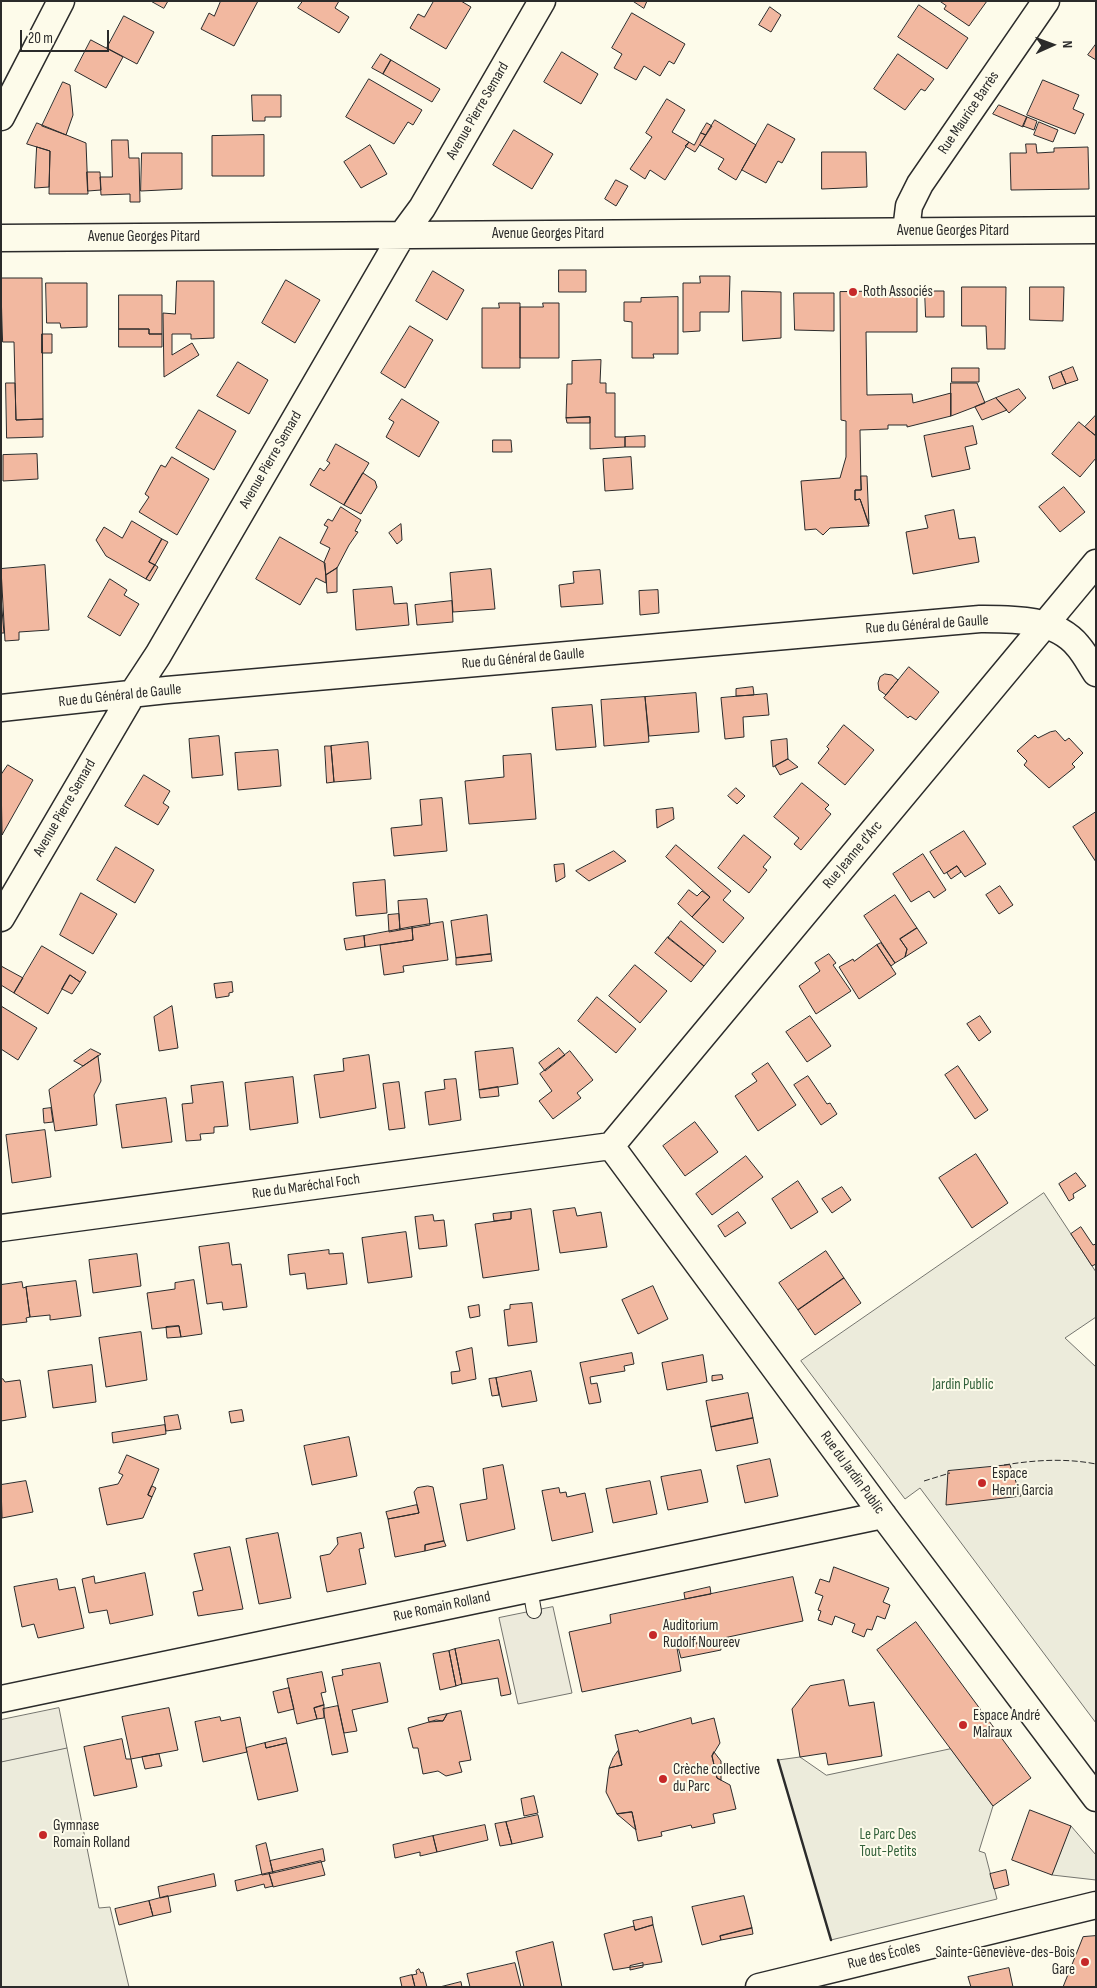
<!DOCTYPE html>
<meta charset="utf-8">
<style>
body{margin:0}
#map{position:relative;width:1097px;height:1988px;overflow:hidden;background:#fdfbea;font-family:"Sofia Sans Condensed",sans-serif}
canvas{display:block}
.frame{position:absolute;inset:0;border:2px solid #2b2b2b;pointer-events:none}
.north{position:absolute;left:1027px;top:20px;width:50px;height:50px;-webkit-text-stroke:4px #fdfbea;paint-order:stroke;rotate:88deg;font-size:14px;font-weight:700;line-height:20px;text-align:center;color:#2b2b2b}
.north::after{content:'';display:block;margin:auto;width:18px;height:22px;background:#2b2b2b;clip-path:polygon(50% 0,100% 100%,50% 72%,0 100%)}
.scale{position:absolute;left:20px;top:30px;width:89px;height:22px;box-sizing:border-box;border:2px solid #2b2b2b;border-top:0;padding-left:6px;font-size:15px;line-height:18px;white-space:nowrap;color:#2b2b2b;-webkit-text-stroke:4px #fdfbea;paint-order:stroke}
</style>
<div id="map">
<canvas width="1097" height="1988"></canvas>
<div class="frame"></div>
<div class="north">N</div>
<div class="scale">20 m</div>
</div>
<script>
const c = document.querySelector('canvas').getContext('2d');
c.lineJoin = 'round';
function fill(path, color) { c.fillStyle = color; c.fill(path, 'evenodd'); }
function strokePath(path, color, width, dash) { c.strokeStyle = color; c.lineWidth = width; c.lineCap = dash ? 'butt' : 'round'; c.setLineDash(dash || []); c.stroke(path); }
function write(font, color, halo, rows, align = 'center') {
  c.font = font + ' "Sofia Sans Condensed",sans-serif'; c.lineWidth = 4; c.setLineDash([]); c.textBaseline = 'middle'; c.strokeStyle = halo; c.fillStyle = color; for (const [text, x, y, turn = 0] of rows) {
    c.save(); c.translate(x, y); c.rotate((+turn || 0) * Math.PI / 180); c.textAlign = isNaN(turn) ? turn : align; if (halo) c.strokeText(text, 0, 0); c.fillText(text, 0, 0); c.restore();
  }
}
const green = new Path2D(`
 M1044,1193L1096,1272V1317L1065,1338L1096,1367V1723L920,1488L905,1499L801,1361Z
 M67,1748L99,1908L110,1907L129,1987H1V1762Z
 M951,1749L993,1806L979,1851L985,1853L997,1899L831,1940L778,1760L800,1757L826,1775Z
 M1071,1826L1096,1855V1880L1052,1875Z`);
const parking = new Path2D(`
 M553,1607L572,1693L518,1704L499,1618Z
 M59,1708L67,1748L1,1762V1720Z`);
const building = new Path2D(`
 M151,1H168L164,8Z
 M221,1H258L234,46L201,29L209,13L214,16Z
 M303,1H339L335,8L349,17L339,33L298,8Z
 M434,1H461L471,7L446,49L410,28L418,14L424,17Z
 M633,1H647L644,8Z
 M940,1H987L969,26L944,9L946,6Z
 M919,5L968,38L947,69L898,37Z
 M770,7L781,15L771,32L759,25Z
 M632,13L685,44L674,64L669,61L660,76L644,66L636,80L614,68L622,54L612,48Z
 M124,16L154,32L137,64L107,48Z
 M91,40L123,57L106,88L75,71Z
 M1096,44V60L1088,55Z
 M562,52L598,74L581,104L544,82Z
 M381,54L391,60L383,74L372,68Z
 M898,54L934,79L925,91L921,89L905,110L874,89Z
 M391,60L440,89L432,102L383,74Z
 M369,79L422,110L413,125L408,122L394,144L346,117Z
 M1043,80L1079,95L1073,109L1084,114L1075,134L1027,115Z
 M63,82L70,85L73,115L66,135L42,126Z
 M252,95H281V117H265V121H253Z
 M667,99L685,110L672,132L689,142L665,180L650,170L645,179L630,169L652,137L646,133Z
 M999,105L1027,117L1023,127L993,114Z
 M1027,117L1037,121L1034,130L1023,126Z
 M715,120L756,145L736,180L718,169L724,159L700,145Z
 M1039,122L1058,130L1053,142L1034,135Z
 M37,123L86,143L88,194H49L50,151L27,144Z
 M707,123L712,126L706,135L701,133Z
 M768,124L795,139L782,163L778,161L766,183L742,170Z
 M514,130L553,154L532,189L493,165Z
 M701,133L706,135L695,152L685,146L689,142L694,145Z
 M264,135V176H212V136Z
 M112,140H128L129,158H139L140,202H130V194L101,195L100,177H112Z
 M1026,144H1036L1037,153L1054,152V148L1088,147L1089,189L1011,190L1010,153H1026Z
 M370,145L387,174L361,188L344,162Z
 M37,147L50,151L49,187L35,188Z
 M822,152H866L867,187L822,189Z
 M142,153H182V189L141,191Z
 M87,172H100L101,190L88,191Z
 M616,180L628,186L616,206L605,199Z
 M559,270H586V292H559Z
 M433,271L464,290L447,320L416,301Z
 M700,276H730L729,312H700V331L683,332V283H700Z
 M1,278H42L43,419L16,420L14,342H3Z
 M286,280L320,300L295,343L262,323Z
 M177,281H214V338L191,339V334H172V355L192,343L199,355L164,377L163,313L175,314Z
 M46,283H87V327L61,328L60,323H47Z
 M962,287H1006L1005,349H987L986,326H962Z
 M1030,287H1064L1063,321L1030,320Z
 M742,291L781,292V338L743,341Z
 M917,291V332H866L867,395L912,394L913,403L951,393V416L907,427V425H888V429L860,430L861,490H855V500L860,499L869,526L830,528L823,535L816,529L805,530L801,481L840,478L846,457V421L841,420L840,292Z
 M925,291H944V317H926Z
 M794,293H834V331L795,330Z
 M119,295H162V334H149V329H119Z
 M678,297V354H653L654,358H632V322L624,321V302H641V298Z
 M499,303H520V368H482V308H499Z
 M543,303H559V358H520V307H543Z
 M410,326L433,340L405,388L381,373Z
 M119,329H149V334H162V347H119Z
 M42,334H52V353H42Z
 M601,360L600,383H606V393H615V437H625V447L590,449V417L566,418L567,384H572V361Z
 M238,362L268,380L249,414L217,396Z
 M1073,367L1078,380L1066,384L1061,372Z
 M952,368H979V382H952Z
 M1061,372L1066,384L1053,389L1049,377Z
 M6,383H15L16,420L43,419V437L7,438Z
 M951,383H977L985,403L951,416Z
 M1019,389L1026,398L1009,413L996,398Z
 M996,398L1007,410L982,420L975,407Z
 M402,399L439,422L419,457L386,437L394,422L389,419Z
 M199,410L236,431L214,470L176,448Z
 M1096,415V436L1085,427Z
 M590,417V423H567L566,418Z
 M1079,422L1096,436V458L1080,477L1052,454Z
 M973,426L977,444L965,447L970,469L932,477L924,436Z
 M645,436V447H625V437Z
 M493,440H511L512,452H493Z
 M336,444L369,463L344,505L310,485L320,468L324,471L330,463L327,461Z
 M37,454L38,479L3,481V455Z
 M172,457L209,479L177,535L139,512L149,497L145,494L161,465L165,467Z
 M631,457L633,489L605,491L603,459Z
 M363,473L375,481L377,487L361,514L344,505Z
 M861,476H867L869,524L860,499L855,500V490H861Z
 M1064,487L1085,512L1060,532L1039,507Z
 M341,507L361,520L355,531L358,532L349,545L337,568L326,575L324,562L330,548L320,543L328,527L324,525L328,519L332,521Z
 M954,510L959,539L975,537L979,562L913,574L906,532L928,528L925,516Z
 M132,521L162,539L149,562L155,565L146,579L106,556L96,540L104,527L122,538Z
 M401,524L402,540L397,544L389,533Z
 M280,537L325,563L326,583L316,578L300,605L256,579Z
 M162,539L168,542L155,565L149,562Z
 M45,565L49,630L19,632V640L5,641L1,569Z
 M155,565L158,567L150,581L146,579Z
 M337,568V592L327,593L326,575Z
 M491,569L495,609L453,612L450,573Z
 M600,570L603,604L561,607L559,585L574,583L573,572Z
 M110,579L127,590L124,595L139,604L120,636L88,617Z
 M392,587L394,604L407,603L409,625L356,630L353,590Z
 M658,590L659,613L640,615L639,591Z
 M1,598L4,633H1Z
 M452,601L453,622L417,625L415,605Z
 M909,667L939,692L916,720L910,716L908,718L884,698Z
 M885,674L892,675L898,680L886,695L879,690L878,683L880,677Z
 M753,687L754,695L736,696V689Z
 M696,693L699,732L649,736L645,697Z
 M767,694L769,715L743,717L744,737L725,739L721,698Z
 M645,697L649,742L604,746L601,700Z
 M592,705L596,747L556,750L552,708Z
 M844,725L874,750L845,785L818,763L829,749L827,747Z
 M1056,731L1065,741L1069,738L1083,753L1072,764L1075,767L1049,788L1024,765L1027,761L1017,751L1035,735L1038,738L1050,732Z
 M219,736L223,775L192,778L189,739Z
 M787,739L788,759L773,767L771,741Z
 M368,742L371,779L334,782L331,746Z
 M325,746H331L334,782L327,783Z
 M278,750L281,786L238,790L235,753Z
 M531,754L536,819L469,824L465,781L504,777L503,756Z
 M788,759L798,767L780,775L775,766Z
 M8,765L33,780L2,835L1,775Z
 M144,775L170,791L163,803L169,807L158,825L125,806Z
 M802,783L829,805L825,809L831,814L801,850L794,844L799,838L774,817Z
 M736,788L745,796L737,804L728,796Z
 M442,798L447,851L394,856L391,828L422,825L420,800Z
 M673,808L674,819L657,828L656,810Z
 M1096,812V862L1073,827Z
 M964,831L986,864L965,877L957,866L944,874L930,852Z
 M744,835L771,857L763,867L767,870L749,893L718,868Z
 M676,845L731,891L723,900L744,918L723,943L692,917L710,897L666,857Z
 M116,847L154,870L135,903L97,880Z
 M614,851L626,861L589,881L576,871Z
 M923,854L946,890L934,898L929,891L911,902L893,874Z
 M564,864L565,877L556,882L554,865Z
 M957,866L961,872L951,879L947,873Z
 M385,880L387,913L356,916L353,883Z
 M1000,886L1013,905L999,914L986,895Z
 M689,890L697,896L702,891L710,897L692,917L678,904Z
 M81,893L117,914L93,954L60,935Z
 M895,895L917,928L900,939L907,949L905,957L895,963L864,916Z
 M427,899L430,925L400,930L398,901Z
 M399,914L400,930L389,932L388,915Z
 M487,915L491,954L456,958L451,921Z
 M681,921L716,951L704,966L668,938Z
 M443,922L448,960L403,966L404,972L384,975L380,945L413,940L412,927Z
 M412,927L413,940L365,947L364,936Z
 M917,928L927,943L905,957L907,949L900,939Z
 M364,936L365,947L346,950L344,939Z
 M668,937L704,966L691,982L655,953Z
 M881,943L895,963L891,966L877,945Z
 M877,945L896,974L859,999L839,967L853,959L854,961Z
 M42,946L86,972L80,982L70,975L48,1014L14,993Z
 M491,954L492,961L456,965V958Z
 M829,954L836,963L833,965L851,991L816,1014L799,986L820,971L815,963Z
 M635,965L667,991L640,1023L609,996Z
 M1,966L23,978L14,993L1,985Z
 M70,975L80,982L72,994L62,989Z
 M232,982L233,992L229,993V996L216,998L214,984Z
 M597,997L636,1029L616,1053L578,1021Z
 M1,1006L37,1028L18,1060L1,1049Z
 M172,1006L178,1048L159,1051L154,1017Z
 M810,1016L831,1046L807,1062L786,1032Z
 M980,1016L991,1032L979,1041L967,1024Z
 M513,1048L518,1084L479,1090L475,1052Z
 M559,1048L565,1055L545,1071L539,1063Z
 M91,1049L101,1054L83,1066L74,1061Z
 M570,1051L593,1080L577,1093L581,1098L553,1119L539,1101L552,1091L540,1074Z
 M369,1055L376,1108L320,1118L314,1075L344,1071L343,1059Z
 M98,1056L101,1081L94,1095L97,1125L55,1131L49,1090Z
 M768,1063L796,1105L758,1131L735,1096L757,1081L752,1074Z
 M958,1066L988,1110L975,1119L945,1075Z
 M808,1076L827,1104L830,1103L837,1114L821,1125L794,1085Z
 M293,1077L298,1123L250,1130L245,1083Z
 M456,1079L461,1120L429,1125L425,1092L445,1089L444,1080Z
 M223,1082L228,1126L214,1127V1133L200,1134L201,1140L186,1141L182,1104L193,1103L191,1086Z
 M399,1082L405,1128L389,1130L383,1084Z
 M498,1087L499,1096L480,1098L479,1090Z
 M166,1098L172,1142L122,1148L116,1105Z
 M51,1108L53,1122L44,1123L43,1109Z
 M695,1122L718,1152L685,1176L663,1146Z
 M45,1130L51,1177L12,1183L6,1135Z
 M976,1154L1008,1203L972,1228L939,1178Z
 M746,1156L763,1177L712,1215L696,1194Z
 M1076,1173L1086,1186L1073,1194L1074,1198L1069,1201L1059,1184Z
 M798,1181L818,1212L791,1229L772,1199Z
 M842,1187L851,1200L832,1213L822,1199Z
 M575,1208L577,1216L601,1212L607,1247L560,1253L553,1211Z
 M531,1209L539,1270L483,1278L475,1224L511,1219V1212Z
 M511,1212V1219L494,1221L493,1214Z
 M738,1212L746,1223L725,1237L718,1226Z
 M433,1215L434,1221L444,1220L447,1246L419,1249L415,1217Z
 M1081,1227L1093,1245L1096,1244V1264L1092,1266L1071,1234Z
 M406,1232L412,1277L368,1283L362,1238Z
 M229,1243L232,1265L241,1264L247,1307L223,1310L222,1302L207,1304L199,1247Z
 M329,1250V1254L343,1253L347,1284L307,1289L305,1273L290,1275L288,1255Z
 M826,1251L844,1278L798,1310L779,1283Z
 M137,1254L141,1286L93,1293L89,1260Z
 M844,1278L861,1303L815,1335L798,1310Z
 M194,1280L202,1334L181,1337L179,1326L152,1329L147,1293L175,1289V1283Z
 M76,1281L81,1316L50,1320V1315L30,1317L26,1287Z
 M22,1282L23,1288L26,1287L30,1317L26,1318L27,1322L1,1325V1285Z
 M653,1286L668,1319L638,1334L622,1300Z
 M532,1303L537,1342L508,1346L504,1310L510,1309V1305Z
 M479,1305L480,1316L470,1318L468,1307Z
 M179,1326L181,1337L167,1338L166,1327Z
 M141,1332L147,1380L106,1387L99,1338Z
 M472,1348L476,1379L452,1384L451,1372L460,1371L456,1352Z
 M632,1353L634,1364L624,1366L625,1371L590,1377L591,1384L597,1383L601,1402L589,1404L580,1363Z
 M703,1355L707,1382L667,1390L662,1363Z
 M92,1365L96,1402L53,1408L48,1371Z
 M531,1371L537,1401L502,1407L496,1378Z
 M722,1375L723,1379L712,1381V1376Z
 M496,1378L499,1395L492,1396L489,1379Z
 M3,1379L5,1382L20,1380L26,1417L1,1421V1380Z
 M748,1393L753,1418L711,1427L706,1401Z
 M242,1410L244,1421L231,1423L229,1412Z
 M178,1415L181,1429L166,1431L164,1417Z
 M753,1418L758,1443L716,1451L711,1427Z
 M165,1425L166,1434L113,1443L112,1433Z
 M349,1437L357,1476L312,1485L304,1446Z
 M127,1455L159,1469L148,1495L152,1497L143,1518L107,1525L99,1488L118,1484L123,1475L119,1473Z
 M770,1459L778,1496L745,1503L737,1466Z
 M503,1465L515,1529L467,1541L460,1504L487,1499L483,1469Z
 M1010,1465L1021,1496L946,1505L948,1471Z
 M701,1470L708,1502L668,1510L661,1477Z
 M26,1481L33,1512L2,1518L1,1485Z
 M650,1481L657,1514L613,1523L606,1489Z
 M152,1486L156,1488L152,1497L148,1495Z
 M428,1486L433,1487L444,1541L425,1545V1551L395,1557L388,1519L419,1513L414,1492L417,1488Z
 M559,1488L560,1493L566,1492L567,1497L585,1493L593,1532L552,1541L542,1491Z
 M417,1505L419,1513L388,1519L386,1512Z
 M278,1533L291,1598L259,1604L246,1539Z
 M361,1533L364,1548L359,1549L366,1584L327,1592L320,1556L330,1554L338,1544L337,1538Z
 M444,1541L446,1546L425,1551V1545Z
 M230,1547L243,1609L198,1616L193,1592L203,1590L194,1554Z
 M834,1567L889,1588L883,1602L890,1605L885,1619L877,1616L872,1630L867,1629L864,1637L852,1632L855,1624L835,1616L832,1625L818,1620L821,1611L818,1610L823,1596L815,1593L820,1579L829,1582Z
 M145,1573L153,1615L110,1624L107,1610L89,1613L82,1579L94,1576L95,1583Z
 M793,1577L803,1621L677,1648L681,1671L582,1692L569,1632L611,1623L610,1615Z
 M57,1579L59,1590L75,1587L84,1628L38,1638L34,1624L22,1627L14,1587Z
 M710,1587L711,1594L685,1599L684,1593Z
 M916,1622L1031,1778L993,1806L877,1650Z
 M719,1639L721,1650L681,1658L678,1647Z
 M499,1640L511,1694L501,1696L498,1678L462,1684L455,1649Z
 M455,1649L462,1684L456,1686L449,1651Z
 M449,1651L456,1686L440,1690L433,1654Z
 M380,1663L388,1702L352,1710L357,1731L344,1733L332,1677L343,1675L342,1670Z
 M322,1672L326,1692L321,1693L324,1705L314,1708L317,1719L297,1724L287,1679Z
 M844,1680L849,1706L874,1702L882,1756L828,1765L826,1753L800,1757L792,1709L810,1686Z
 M289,1688L294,1709L278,1713L273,1692Z
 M324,1705V1718L317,1719L314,1708Z
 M338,1706L348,1752L332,1755L323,1709Z
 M169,1708L178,1750L131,1759L122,1717Z
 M461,1711L471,1760L459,1762L462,1772L446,1776L438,1771L423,1774L418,1748H413L408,1728L436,1720L443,1721L447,1714Z
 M447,1714L443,1721L429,1722L428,1718Z
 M220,1717L221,1721L240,1717L247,1752L203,1762L195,1722Z
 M691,1718L692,1724L714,1718L720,1743L712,1756L717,1778L730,1785L736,1809L713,1814L715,1823L692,1828L691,1825L661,1832L662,1836L638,1841L632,1812L617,1814L606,1792L609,1768L622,1765L615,1735L638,1730L639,1732Z
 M286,1738L287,1743L266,1748L265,1743Z
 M122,1739L126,1759H131L137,1787L94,1796L84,1747Z
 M265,1743L266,1748L287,1743L298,1791L258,1800L246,1748Z
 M618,1751L622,1765L609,1768L613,1758Z
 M714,1752L721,1761V1780L717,1778L712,1756Z
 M159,1754L162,1766L145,1769L142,1757Z
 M534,1796L538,1813L524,1816L521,1799Z
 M1030,1810L1071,1826L1052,1875L1012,1860Z
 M632,1812L636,1830L617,1814Z
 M538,1815L543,1837L512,1844L506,1822Z
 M506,1822L512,1844L500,1846L495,1824Z
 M485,1825L488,1840L437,1852L433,1836Z
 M433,1836L437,1852L420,1856V1852L395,1858L393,1845Z
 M266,1843L273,1873L262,1875L256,1846Z
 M323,1849L325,1861L273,1873L270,1861Z
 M321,1861L325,1875L273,1887L269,1873Z
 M1006,1870L1009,1885L994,1889L990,1874Z
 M269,1873L273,1886L265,1888L264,1884L237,1891L235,1881Z
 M214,1874L216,1886L160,1898L158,1887Z
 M168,1896L171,1912L153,1916L149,1901Z
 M744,1896L752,1928L720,1936L721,1940L702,1945L692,1907Z
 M149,1901L153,1916L119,1925L115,1909Z
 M652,1917L653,1925L635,1930L633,1921Z
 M653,1925L662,1962L613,1970L604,1934L634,1926L635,1930Z
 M752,1928L753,1934L721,1940L720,1936Z
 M1096,1936V1987H1063L1083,1937Z
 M553,1942L562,1987H524L516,1952Z
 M515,1963L521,1987H470L467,1974Z
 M643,1963V1967L630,1970V1966Z
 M1009,1968L1013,1987H971L968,1977Z
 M419,1969L421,1973L423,1972L427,1987H415L412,1975L417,1974L416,1971Z
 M412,1975L415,1987H402L400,1978Z
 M461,1982L462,1987H440Z`);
const service = new Path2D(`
 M530,1589L534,1611`);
const minor = new Path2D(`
 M1,117L61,1
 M906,231L909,206L920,184L1046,1
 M1,238L1096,230
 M1,708L167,690L980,619C1013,619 1055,618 1078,646C1085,654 1090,664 1096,673
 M1,918L133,693L158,655L402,235L422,208L542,1
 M611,1146L883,1515L1096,1798
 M611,1146L1096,563
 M1,1228L611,1146
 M1,1699L883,1515
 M759,1987L1096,1905`);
const fence = new Path2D(`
 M1004,1465C1035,1460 1065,1458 1096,1464
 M924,1481L950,1473`);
const wall = new Path2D(`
 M778,1760L831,1940`);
const markers = [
 [853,292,5,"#c62828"],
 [982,1483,5,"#c62828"],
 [653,1635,5,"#c62828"],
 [963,1725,5,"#c62828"],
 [663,1779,5,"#c62828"],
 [43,1835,5,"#c62828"],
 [1085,1962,5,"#c62828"]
];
const streetNames = [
 ["Avenue Pierre Semard",478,111,-60],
 ["Rue Maurice Barrès",969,113,-56],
 ["Avenue Georges Pitard",953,231],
 ["Avenue Georges Pitard",548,234],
 ["Avenue Georges Pitard",144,237],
 ["Avenue Pierre Semard",271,460,-60],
 ["Rue du Général de Gaulle",927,625,-4],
 ["Rue du Général de Gaulle",523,659,-5],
 ["Rue du Général de Gaulle",120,696,-6],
 ["Avenue Pierre Semard",65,808,-60],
 ["Rue Jeanne d'Arc",853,855,-50],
 ["Rue du Maréchal Foch",306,1187,-8],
 ["Rue du Jardin Public",852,1473,54],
 ["Rue Romain Rolland",442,1607,-12],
 ["Rue des Écoles",884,1956,-14]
];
const poiNames = [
 ["Roth Associés",863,292],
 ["Espace",992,1474],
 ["Henri Garcia",992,1491],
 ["Auditorium",663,1626],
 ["Rudolf Noureev",663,1643],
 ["Espace André",973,1716],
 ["Malraux",973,1733],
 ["Crèche collective",673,1770],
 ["du Parc",673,1787],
 ["Gymnase",53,1826],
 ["Romain Rolland",53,1843],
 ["Sainte-Geneviève-des-Bois",1075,1953,"right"],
 ["Gare",1075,1970,"right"]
];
const parkNames = [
 ["Jardin Public",963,1385],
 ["Le Parc Des",888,1835],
 ["Tout-Petits",888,1852]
];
fill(green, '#ecebdb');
strokePath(green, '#74746e', 1);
fill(parking, '#eceadb');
strokePath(parking, '#74746e', 1);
fill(building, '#f2b8a0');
strokePath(building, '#2b2b2b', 1);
strokePath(service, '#2b2b2b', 16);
strokePath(minor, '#2b2b2b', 29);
strokePath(service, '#fdfbea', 14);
strokePath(minor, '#fdfbea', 26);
strokePath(fence, '#2b2b2b', 1, [6, 2.5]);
strokePath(wall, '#2b2b2b', 2.5);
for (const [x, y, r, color] of markers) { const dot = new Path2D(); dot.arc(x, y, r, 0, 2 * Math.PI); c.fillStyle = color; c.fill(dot); strokePath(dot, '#fdfbea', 2); }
write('15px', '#2b2b2b', '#fdfbea', streetNames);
write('15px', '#2b2b2b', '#fdfbea', poiNames, 'left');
write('15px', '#34623c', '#fdfbea', parkNames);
</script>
